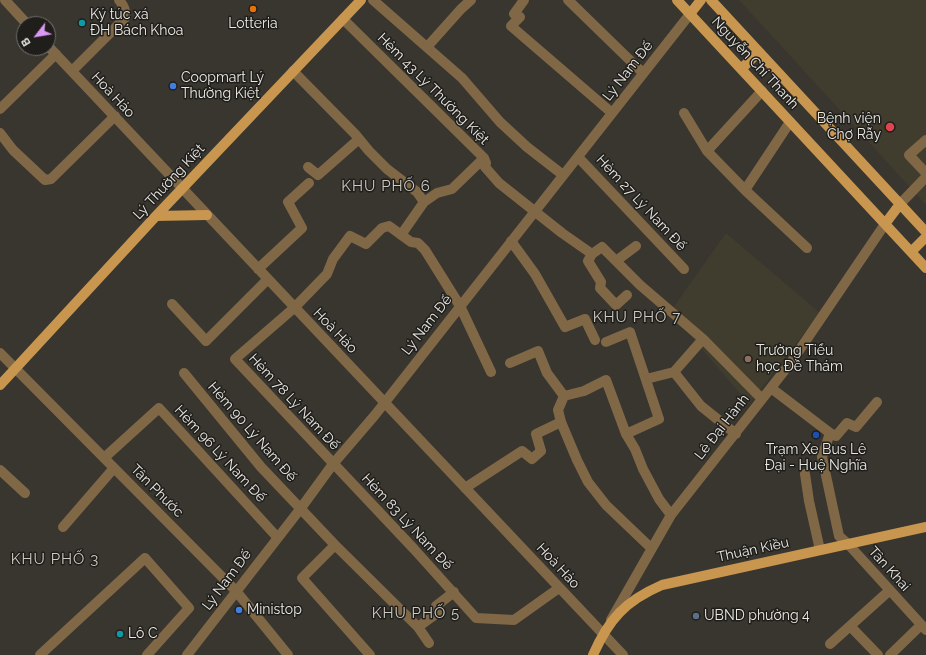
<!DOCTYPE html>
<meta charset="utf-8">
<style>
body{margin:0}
#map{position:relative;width:926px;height:655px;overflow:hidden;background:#39362f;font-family:Raleway,sans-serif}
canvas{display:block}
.north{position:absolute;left:16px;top:16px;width:40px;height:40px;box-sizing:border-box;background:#1f1e1b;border:1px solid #706f6b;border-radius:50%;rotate:239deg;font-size:11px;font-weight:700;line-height:16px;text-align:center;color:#eae9e4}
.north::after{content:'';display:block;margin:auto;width:14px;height:18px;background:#db99f5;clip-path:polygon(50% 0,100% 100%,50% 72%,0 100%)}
</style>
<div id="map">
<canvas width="926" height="655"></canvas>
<div class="north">B</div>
</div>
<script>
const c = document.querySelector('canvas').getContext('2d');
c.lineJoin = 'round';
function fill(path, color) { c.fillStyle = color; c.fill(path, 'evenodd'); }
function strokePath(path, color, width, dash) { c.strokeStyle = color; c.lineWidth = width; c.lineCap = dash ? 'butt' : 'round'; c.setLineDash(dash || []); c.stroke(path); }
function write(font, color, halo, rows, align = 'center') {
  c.font = font + ' Raleway,sans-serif'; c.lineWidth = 3; c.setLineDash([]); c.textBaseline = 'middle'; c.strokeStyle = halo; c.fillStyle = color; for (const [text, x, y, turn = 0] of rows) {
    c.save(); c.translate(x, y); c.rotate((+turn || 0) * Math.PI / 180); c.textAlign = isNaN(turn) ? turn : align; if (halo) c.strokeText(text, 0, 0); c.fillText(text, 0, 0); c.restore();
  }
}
const built = new Path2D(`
 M739,0H926V205L784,49Z
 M726,233L820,313L749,404L670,312Z`);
const minor = new Path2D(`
 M5,0L27,24
 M373,0L462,78L500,122L527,147L563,175
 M524,0L514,14L520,17L511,26L612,113
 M568,0L643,73
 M343,19L484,158L486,163L485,167L499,183L562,233L592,254L588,261L601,282L600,288L616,305L627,295
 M48,46L623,655
 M427,47L461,9L471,0
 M72,71L125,18C126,10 124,6 119,0
 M293,71L355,134L369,151L387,169L417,192L424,202L401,235
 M0,109L56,54
 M684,113L707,151L745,190
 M790,122L745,190L807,248
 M0,133L13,150L45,180L51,179L115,116
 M926,140L909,155L926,173
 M707,151L762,91
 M578,157L684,269
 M308,167L318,175L359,139
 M424,202L437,193L452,189L484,158
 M900,204L926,177
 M511,241L535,274L565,327L585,319L595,340
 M592,254L602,247L640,285L703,339L762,399
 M616,261L636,246
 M258,269L302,228L288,202L309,183
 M172,304L206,341L268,279
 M606,342L630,332L659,419L626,434
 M0,353L236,591L288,655
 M510,363L538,351L547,373L564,396L558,410L561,422L577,460L588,482L606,505L651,548
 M491,372L460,306L425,250L418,243L411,242L389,226L382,228L366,244L350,236L333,259L327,274L294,308L235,359L414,549L476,618L514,620L559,588
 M674,372L703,339
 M184,373L261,467L335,545L418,627L429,643
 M646,379L674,372L701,406L736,434
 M771,388L830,433L836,436L847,423L856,427L877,402
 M564,396L584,391L606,380L626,434L635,449L643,469L659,499L671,515
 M830,433L822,457L839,536L848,544L926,630
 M104,458L159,408L277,537
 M0,470L25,493
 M805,474L809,501L820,550
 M465,488L522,451L532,459L541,451L536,434L561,422
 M63,527L114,468
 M335,545L302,578L370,655
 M611,620L671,515L792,361L885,224
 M850,626L878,655
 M418,627L440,611L436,606L454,592
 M830,644L890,590
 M40,655L145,558L189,608L147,655
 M187,655L301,508L333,464L375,415L690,14
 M890,655L921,625`);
const major = new Path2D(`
 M677,0L926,268
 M711,0L926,232
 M690,14L701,0
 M741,69L759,52
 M156,216L207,215
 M885,224L900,204
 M911,252L926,237
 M0,385L156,216L361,0
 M593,655C609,619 625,601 662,585L926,527`);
const markers = [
 [253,9,4,"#e8710a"],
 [82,23,4,"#0f9aa8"],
 [173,86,4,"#3f7fe0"],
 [890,127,5,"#e0444e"],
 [748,359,4,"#8d6e63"],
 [816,435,4,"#1a4fb4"],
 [239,610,4,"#3f7fe0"],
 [696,616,4,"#5c6f8a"],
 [120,634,4,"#0f9aa8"]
];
const poiNames = [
 ["Ký túc xá",90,15],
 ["ĐH Bách Khoa",90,31],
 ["Lotteria",253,24,"center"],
 ["Coopmart Lý",181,78],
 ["Thường Kiệt",181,94],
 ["Bệnh viện",881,119,"right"],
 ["Chợ Rẫy",881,135,"right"],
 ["Trường Tiểu",756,351],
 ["học Đề Thám",756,367],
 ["Trạm Xe Bus Lê",816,450,"center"],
 ["Đại - Huệ Nghĩa",816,466,"center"],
 ["Ministop",247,610],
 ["UBND phường 4",704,616],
 ["Lô C",128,634]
];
const streetNames = [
 ["Nguyễn Chí Thanh",755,63,47],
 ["Lý Nam Đế",628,71,-52],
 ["Hẻm 43 Lý Thường Kiệt",433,89,45],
 ["Hoà Hảo",113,95,47],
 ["Lý Thường Kiệt",169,182,-47],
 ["Hẻm 27 Lý Nam Đế",641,203,47],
 ["Lý Nam Đế",427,325,-52],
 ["Hoà Hảo",335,331,46],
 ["Hẻm 78 Lý Nam Đế",294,402,47],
 ["Lê Đại Hành",722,427,-52],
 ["Hẻm 90 Lý Nam Đế",252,432,49],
 ["Hẻm 96 Lý Nam Đế",220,454,47],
 ["Tân Phước",157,491,45],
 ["Hẻm 83 Lý Nam Đế",407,522,47],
 ["Thuận Kiều",753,550,-12],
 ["Hoà Hảo",558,566,47],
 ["Tân Khai",889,569,48],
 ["Lý Nam Đế",227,580,-53]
];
const neighbourhoodNames = [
 ["KHU PHỐ 6",386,186],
 ["KHU PHỐ 7",637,317],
 ["KHU PHỐ 3",55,559],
 ["KHU PHỐ 5",416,613]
];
fill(built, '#403c2e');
strokePath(minor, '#806847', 10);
strokePath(major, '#c9964f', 10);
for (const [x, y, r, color] of markers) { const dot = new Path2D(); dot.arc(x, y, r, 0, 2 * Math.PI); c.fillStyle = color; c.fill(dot); strokePath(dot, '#1f1e1b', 1.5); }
write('14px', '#eae9e4', '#1f1e1b', poiNames, 'left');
write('14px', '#eae9e4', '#1f1e1b', streetNames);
c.letterSpacing = '1px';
write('15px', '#cdcac1', '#1f1e1b', neighbourhoodNames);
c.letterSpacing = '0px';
</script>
